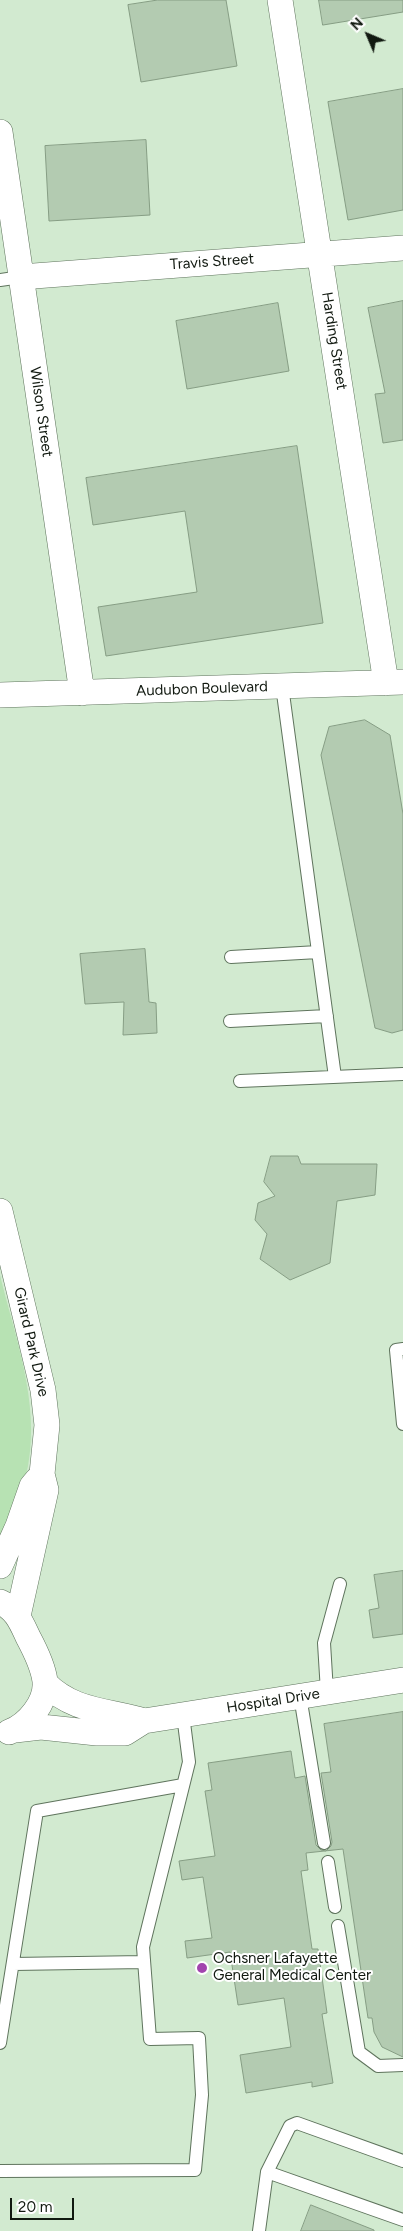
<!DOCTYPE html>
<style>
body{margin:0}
#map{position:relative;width:403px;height:2231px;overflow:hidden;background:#d2ead0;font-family:Figtree,sans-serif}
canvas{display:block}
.north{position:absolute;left:343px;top:10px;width:50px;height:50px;-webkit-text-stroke:4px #fff;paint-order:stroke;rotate:315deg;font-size:14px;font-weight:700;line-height:20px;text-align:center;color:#111910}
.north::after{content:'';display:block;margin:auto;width:18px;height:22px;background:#111910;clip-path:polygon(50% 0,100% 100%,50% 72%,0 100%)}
.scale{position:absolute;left:10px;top:2198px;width:64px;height:22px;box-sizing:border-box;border:2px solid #111910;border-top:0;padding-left:6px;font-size:15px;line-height:18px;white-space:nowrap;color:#111910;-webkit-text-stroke:4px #fff;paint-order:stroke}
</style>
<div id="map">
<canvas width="403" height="2231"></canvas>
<div class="north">N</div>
<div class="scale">20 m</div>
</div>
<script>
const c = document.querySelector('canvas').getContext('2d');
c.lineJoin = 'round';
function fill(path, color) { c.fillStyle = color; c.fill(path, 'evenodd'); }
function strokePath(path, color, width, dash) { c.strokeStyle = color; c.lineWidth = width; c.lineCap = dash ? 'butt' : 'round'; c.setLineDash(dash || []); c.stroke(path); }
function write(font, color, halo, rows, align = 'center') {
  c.font = font + ' Figtree,sans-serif'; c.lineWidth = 4; c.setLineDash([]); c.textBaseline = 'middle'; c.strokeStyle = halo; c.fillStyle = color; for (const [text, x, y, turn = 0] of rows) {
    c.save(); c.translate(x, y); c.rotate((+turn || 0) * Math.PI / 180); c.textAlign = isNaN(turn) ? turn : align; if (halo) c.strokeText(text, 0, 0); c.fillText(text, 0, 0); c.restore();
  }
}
const green = new Path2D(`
 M0,1275C15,1337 40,1402 28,1466C23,1492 11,1517 0,1541Z`);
const building = new Path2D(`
 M158,0H226L237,66L141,82L128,5Z
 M319,0H403V12L323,25Z
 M403,89V210L348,220L328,102Z
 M146,140L150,215L49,221L45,146Z
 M403,301V440L383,443L375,394L385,393L368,308Z
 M278,303L289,371L187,389L176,321Z
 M297,446L323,623L106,656L98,607L197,592L185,511L93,525L86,478Z
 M365,720L390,735L403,814V1030L392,1033L375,1028L321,755L329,727Z
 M145,949L149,1002L156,1003L157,1033L123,1035L124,1002L85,1004L80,954Z
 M271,1156H298L301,1164H377L375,1195L337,1201L330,1263L290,1280L260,1259L267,1234L255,1220L258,1203L275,1196L264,1182Z
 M403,1571V1634L373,1638L369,1610L379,1608L374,1575Z
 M403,1712V2057L382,2047L374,2032L372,2018H368L343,1849L306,1853L308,1870L301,1871L312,1949H318L327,2013L322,2014L333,2083L312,2087V2082L246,2093L240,2055L291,2047L284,1998L238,2005L230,1952L187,1958L185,1941L212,1938L203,1877L182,1880L179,1861L215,1856L205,1791L212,1790L208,1763L291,1751L295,1778L305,1776L316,1845L321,1850L326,1851L331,1846L332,1842L321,1773L331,1772L324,1724Z
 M311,2205L374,2230V2231H301Z`);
const service = new Path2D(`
 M0,280L21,277
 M282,686L335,1077
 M231,957L318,952
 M230,1021L327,1016
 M240,1081L403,1074
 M403,1349L396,1350L403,1424
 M327,1692L324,1643L340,1584
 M300,1696L324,1843
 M328,1862L335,1907
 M338,1926L359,2052L378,2066L403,2065
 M13,1964L144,1962
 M0,2043L37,1811L183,1785
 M0,2171L195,2170L202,2095L199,2038L150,2039L143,1947L189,1762L183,1715
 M267,2172L290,2126L297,2123L403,2161
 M259,2231L267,2172L403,2220`);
const minor = new Path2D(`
 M280,0L386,683
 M0,132L82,693
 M21,277L403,248
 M0,695L403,682
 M0,1211L43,1390L47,1425L42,1474L46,1490L18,1616
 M0,1566L18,1526L32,1486L37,1480
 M0,1602C16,1609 21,1622 28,1637C35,1650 43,1666 45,1681C47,1702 28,1725 9,1732
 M45,1683C73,1712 108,1710 144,1721
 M15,1730L41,1727L97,1733H125L144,1721L403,1680`);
const markers = [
 [202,1968,6,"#a244ae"]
];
const streetNames = [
 ["Travis Street",212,262,-4],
 ["Harding Street",334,341,81],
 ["Wilson Street",41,412,82],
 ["Audubon Boulevard",202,689,-2],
 ["Girard Park Drive",31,1342,77],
 ["Hospital Drive",273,1701,-9]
];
const poiNames = [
 ["Ochsner Lafayette",213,1959],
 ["General Medical Center",213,1976]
];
fill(green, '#b7e2b3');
fill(building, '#b3cbb1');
strokePath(building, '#869d84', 1);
strokePath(service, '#5f745d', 14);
strokePath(minor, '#5f745d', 26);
strokePath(service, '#fff', 12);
strokePath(minor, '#fff', 25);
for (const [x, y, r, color] of markers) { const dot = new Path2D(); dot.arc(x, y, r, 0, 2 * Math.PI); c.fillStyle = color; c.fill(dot); strokePath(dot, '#fff', 2); }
write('15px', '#111910', '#fff', streetNames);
write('15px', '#111910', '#fff', poiNames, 'left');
</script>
